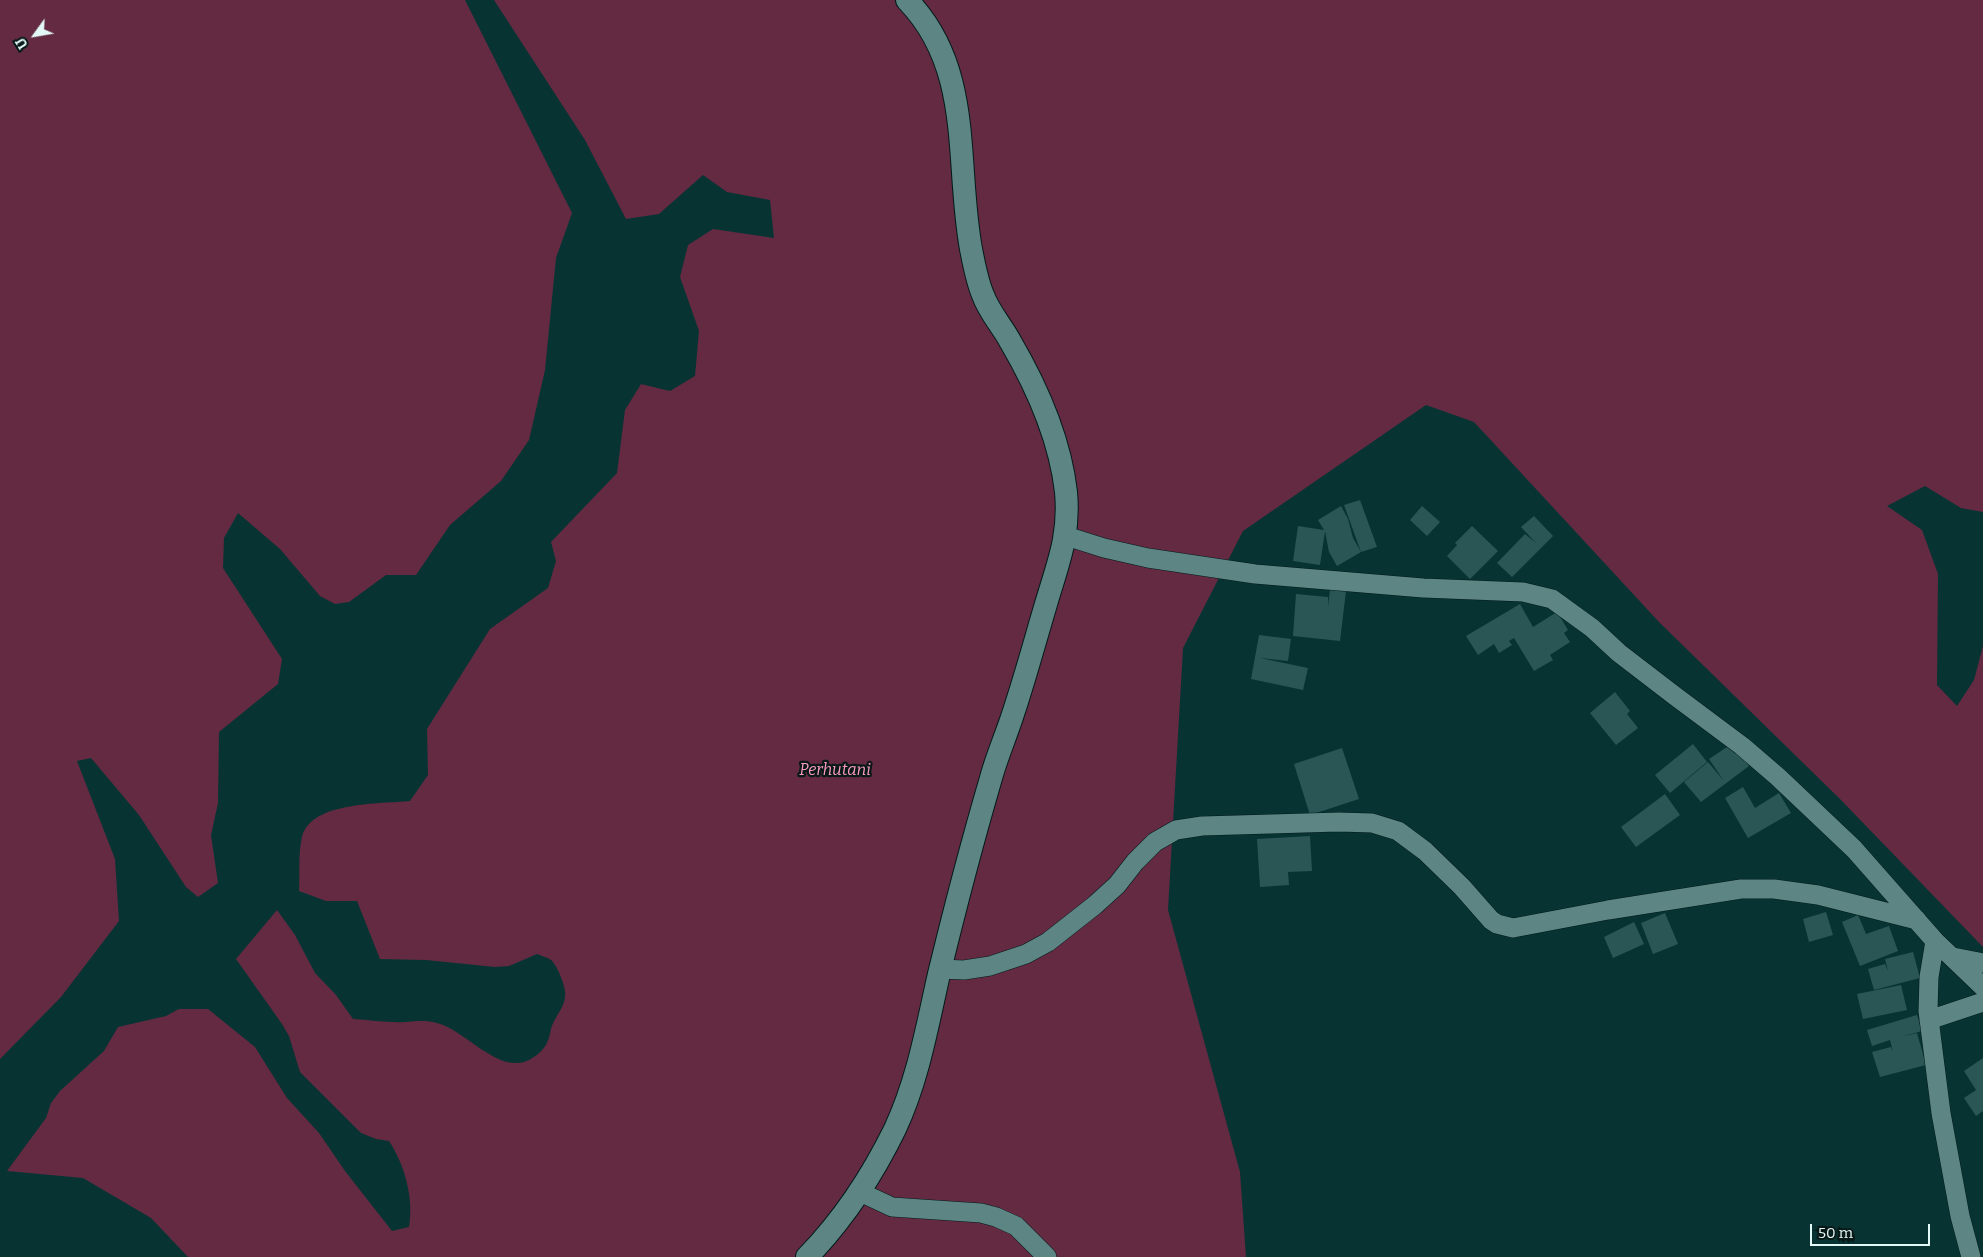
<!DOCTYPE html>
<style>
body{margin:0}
#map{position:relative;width:1983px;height:1257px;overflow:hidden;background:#073433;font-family:Bitter,serif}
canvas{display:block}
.north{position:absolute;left:10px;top:10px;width:50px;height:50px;-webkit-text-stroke:4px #081918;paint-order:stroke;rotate:238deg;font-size:14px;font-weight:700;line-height:20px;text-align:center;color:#e3f9f8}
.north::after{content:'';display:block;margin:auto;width:18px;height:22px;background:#e3f9f8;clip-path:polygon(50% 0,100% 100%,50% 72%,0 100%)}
.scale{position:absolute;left:1810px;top:1224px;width:120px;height:22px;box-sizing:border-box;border:2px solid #e3f9f8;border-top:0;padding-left:6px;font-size:15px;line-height:18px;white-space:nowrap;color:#e3f9f8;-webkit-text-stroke:4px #081918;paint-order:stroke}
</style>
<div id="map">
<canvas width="1983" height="1257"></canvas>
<div class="north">U</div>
<div class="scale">50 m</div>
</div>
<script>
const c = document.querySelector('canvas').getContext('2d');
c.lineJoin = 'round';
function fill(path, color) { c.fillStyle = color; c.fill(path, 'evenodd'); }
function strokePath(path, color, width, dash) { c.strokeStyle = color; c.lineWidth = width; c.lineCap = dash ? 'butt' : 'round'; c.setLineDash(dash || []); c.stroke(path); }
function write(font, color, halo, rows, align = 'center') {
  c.font = font + ' Bitter,serif'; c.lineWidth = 4.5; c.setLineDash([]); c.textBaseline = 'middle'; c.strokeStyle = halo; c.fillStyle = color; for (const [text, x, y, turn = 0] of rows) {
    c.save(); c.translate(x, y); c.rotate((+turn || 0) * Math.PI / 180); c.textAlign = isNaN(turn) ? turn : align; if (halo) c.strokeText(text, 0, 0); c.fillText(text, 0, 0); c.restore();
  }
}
const green = new Path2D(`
 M0,0H465L572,213L556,258L545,370L529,440L501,481L450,525L416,575H386L349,602L335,604L320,596L280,549L238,513L224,538L223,568L282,659L278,684L219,732L218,803L211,835L218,883L198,897L186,887L139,815L91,758L77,761L115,859L119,921L61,997L0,1059Z
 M494,0H1983V512L1961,508L1925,486L1887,506L1922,530L1938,574L1937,685L1957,706L1974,680L1983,646V947L1840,799L1659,622L1474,422L1426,405L1243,531L1183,648L1168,910L1240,1172L1246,1257H188L151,1218L83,1178L7,1171L46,1118L51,1103L60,1091L104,1051L118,1027L166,1016L179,1009H208L255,1047L287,1098L319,1133L345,1171L392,1231L409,1227C414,1199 405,1165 389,1141L376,1139L361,1133L300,1072L289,1036L282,1024L236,959L277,910L295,935L315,973L336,995L353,1019C370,1020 389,1023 406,1022C417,1021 426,1020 437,1023C468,1031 502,1080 534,1057C545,1050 549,1041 551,1029C555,1015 567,1006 565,991C564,983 557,965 551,960C547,957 541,956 537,954L509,966L495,967L426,960L380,959L357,901H326L299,891C300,874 298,853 302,837C311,801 381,804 410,801L428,775L427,729L490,629L548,588L556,561L551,542L617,473L625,410L641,384L670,391L695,376L699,331L680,277L688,245L713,229L774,238L770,200L727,192L703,175L659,214L626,219L585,140Z`);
const building = new Path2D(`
 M1360,500L1377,547L1361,552L1344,505Z
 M1341,506L1348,519L1353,538L1361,552L1337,566L1329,552L1325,531L1320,565L1293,561L1298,526L1324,530L1318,520Z
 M1422,506L1440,522L1427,536L1410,520Z
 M1534,516L1553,536L1512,577L1497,563L1525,534L1536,543L1521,527Z
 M1472,526L1498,551L1470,579L1447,556L1457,545L1455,543Z
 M1330,589L1346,591L1340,641L1293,636L1296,594L1328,597V607Z
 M1520,604L1533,627L1557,612L1568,630L1564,633L1570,642L1550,655L1553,660L1534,671L1514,638L1509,641L1512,645L1499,653L1494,644L1478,655L1466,636Z
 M1259,635L1291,639L1288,661L1260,658L1308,668L1303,690L1251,679Z
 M1615,692L1630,711L1627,714L1638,728L1616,745L1590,713Z
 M1733,743L1749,766L1701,802L1684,782L1708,762L1724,781L1709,759Z
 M1693,744L1707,762L1670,793L1655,775Z
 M1342,748L1359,799L1310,815L1294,764Z
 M1743,787L1755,808L1779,793L1791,813L1748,838L1725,798Z
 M1665,794L1680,815L1636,847L1621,827Z
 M1310,836L1312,871L1288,872L1289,885L1260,887L1257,839Z
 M1826,912L1833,935L1809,942L1803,919Z
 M1665,913L1678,944L1653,954L1641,923Z
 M1858,915L1866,934L1889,926L1898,951L1860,966L1842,922Z
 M1634,922L1644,944L1613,958L1604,937Z
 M1913,952L1920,978L1874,990L1868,969L1885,964L1888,971L1885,959Z
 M1901,985L1907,1010L1863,1019L1857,994Z
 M1917,1015L1922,1031L1900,1037L1917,1033L1926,1065L1880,1077L1872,1052L1891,1047L1893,1052L1890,1040L1872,1046L1867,1030Z
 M1983,1058V1111L1976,1116L1964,1098L1976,1090L1964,1071Z`);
const minor = new Path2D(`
 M1066,536L1104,548L1148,558L1255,574L1423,588L1523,592L1552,599L1592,628L1619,653L1675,696L1742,746L1778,777L1854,849L1935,941L1983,987
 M1935,941L1929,977L1928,1011L1941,1113L1960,1216L1971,1257
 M1953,957L1983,963
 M940,969L964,970L990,966L1026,954L1048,942L1095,905L1117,885L1135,862L1155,842L1176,830L1202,826L1339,822L1372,823L1398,831L1425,851L1462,887L1491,920L1497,924L1513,928L1608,910L1741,889H1774L1818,895L1917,920
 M1929,1020L1983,1002
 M860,1192L892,1207L981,1213L996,1217L1016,1226L1047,1257`);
const tertiary = new Path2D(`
 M807,1257C843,1220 872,1176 895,1129C918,1080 927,1027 939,974C955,908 972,843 991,778C997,756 1006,736 1013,714C1025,678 1035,641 1046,604C1058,563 1070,536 1066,492C1060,439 1037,387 1010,341C1002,326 989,312 983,295C977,281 974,264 971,249C955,162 974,69 907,0`);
const parkNames = [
 ["Perhutani",835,771]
];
fill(green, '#632a42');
fill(building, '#2a5755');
strokePath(minor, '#001a19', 20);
strokePath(tertiary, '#001a19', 24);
strokePath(minor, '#5c8583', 19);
strokePath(tertiary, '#5c8583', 22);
write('italic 16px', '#fd9bc1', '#081918', parkNames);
</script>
